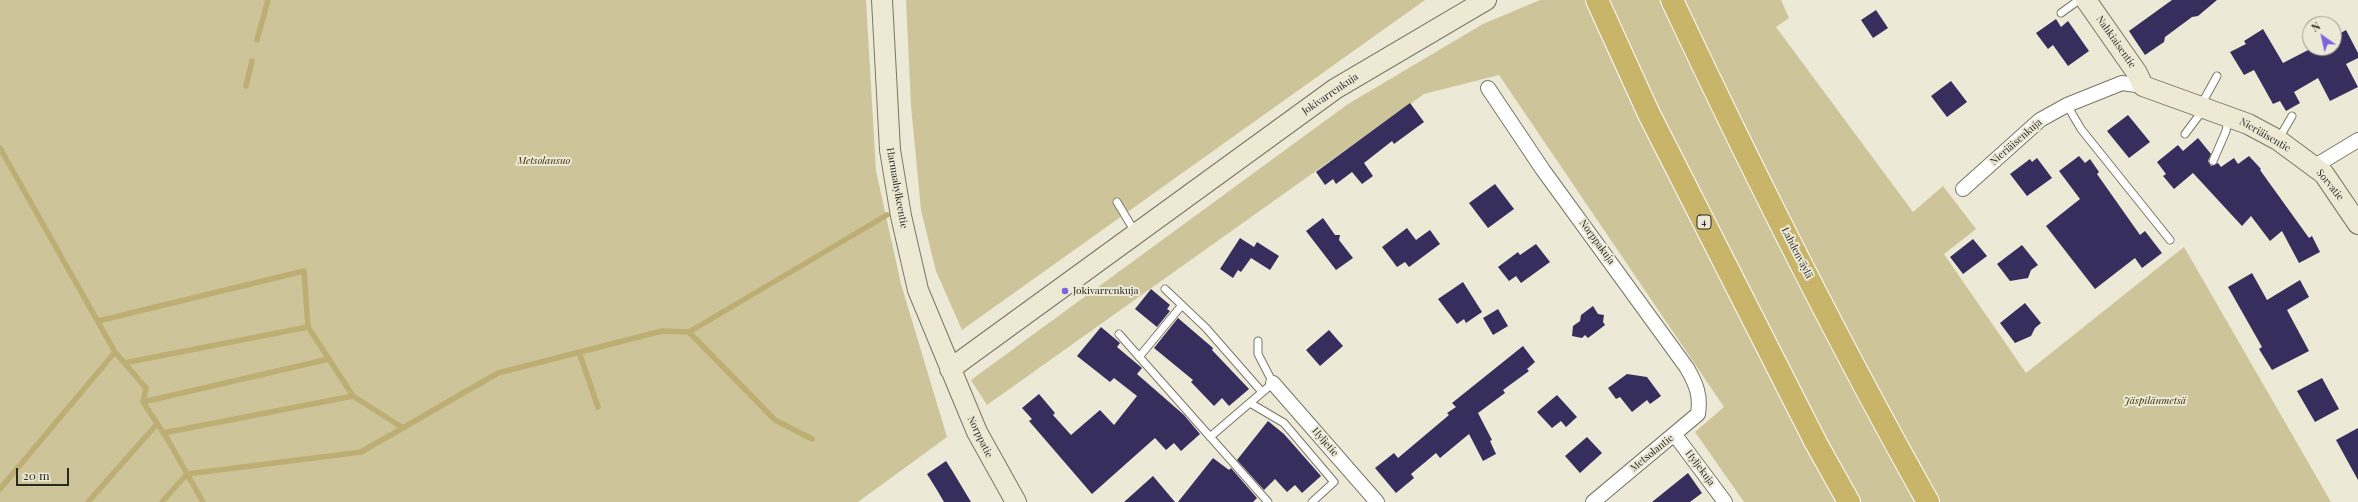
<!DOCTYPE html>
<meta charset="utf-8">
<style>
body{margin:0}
#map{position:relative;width:2358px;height:502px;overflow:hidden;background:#ede9d7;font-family:"Playfair Display",serif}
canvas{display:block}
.north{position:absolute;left:2302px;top:16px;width:40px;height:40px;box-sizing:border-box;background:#ede9d7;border:1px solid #9f9c8f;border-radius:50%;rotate:326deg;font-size:11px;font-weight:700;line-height:16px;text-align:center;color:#2a2922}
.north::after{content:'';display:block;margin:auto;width:14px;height:18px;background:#7f64df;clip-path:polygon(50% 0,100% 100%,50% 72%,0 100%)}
.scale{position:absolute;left:16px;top:468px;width:53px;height:18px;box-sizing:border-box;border:2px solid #2a2922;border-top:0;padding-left:5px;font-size:12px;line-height:14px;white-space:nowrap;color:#2a2922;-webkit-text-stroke:3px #ede9d7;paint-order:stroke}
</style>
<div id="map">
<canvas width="2358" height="502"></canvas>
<div class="north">N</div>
<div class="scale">20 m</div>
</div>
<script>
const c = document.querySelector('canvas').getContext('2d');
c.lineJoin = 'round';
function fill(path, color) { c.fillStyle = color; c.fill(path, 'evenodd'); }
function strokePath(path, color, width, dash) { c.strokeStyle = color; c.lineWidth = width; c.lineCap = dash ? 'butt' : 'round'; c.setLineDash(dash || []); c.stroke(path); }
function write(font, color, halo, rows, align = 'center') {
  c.font = font + ' "Playfair Display",serif'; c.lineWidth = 4; c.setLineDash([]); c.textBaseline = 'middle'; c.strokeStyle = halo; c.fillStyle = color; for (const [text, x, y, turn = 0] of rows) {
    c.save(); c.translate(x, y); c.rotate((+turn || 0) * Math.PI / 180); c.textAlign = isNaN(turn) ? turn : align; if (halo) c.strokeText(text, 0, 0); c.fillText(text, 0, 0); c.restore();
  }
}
const green = new Path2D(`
 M0,0H866L876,171L901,284L947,437L858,502H0Z
 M906,0H1425L962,330L936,271L921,210L911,106Z
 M1540,0H1781L1789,18L1776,27L1913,212L1943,186L1976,229L1944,254L2026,373L2184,247L2331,502H1744L1695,432L1724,407L1499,75L1424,94L987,405L971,380L1348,104L1483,24Z`);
const stream = new Path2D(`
 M257,40L268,0
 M246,86L252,61
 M0,148L115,352L146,388L143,402L168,440L203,502
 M98,321L304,271L308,327L353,396L403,428
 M689,332L775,420L812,439
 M579,352L598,407
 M124,363L308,327
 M143,402L329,359
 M163,433L353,396
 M0,489L115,352
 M88,502L157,424
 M162,502L187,474L361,452L498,373L662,331L689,332L887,215`);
const building = new Path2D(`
 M2172,0H2217L2198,16L2192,17L2165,37L2164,42L2145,55L2129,31Z
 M1876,10L1888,28L1873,38L1861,20Z
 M2056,19L2061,27L2068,21L2089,51L2068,66L2053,45L2048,49L2036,33Z
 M2263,29L2283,63L2312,48H2334V37L2346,30L2358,53V58L2346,64L2358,87L2330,101L2318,78L2294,92L2300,103L2286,111L2280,101L2273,104L2254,70L2244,75L2230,52L2246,44L2244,41Z
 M1951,81L1967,102L1947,117L1931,96Z
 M1410,103L1424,122L1394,144L1392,141L1364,163L1373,176L1362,184L1352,172L1336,184L1333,179L1325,185L1316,172Z
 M2128,115L2150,142L2129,158L2107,131Z
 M2198,138L2211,154L2208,161L2211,166L2218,163L2221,167L2234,158L2238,164L2249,156L2261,169L2260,170L2309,238L2312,236L2320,252L2299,263L2282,231L2270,241L2251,216L2242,226L2193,173L2174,189L2163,176L2166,174L2157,162L2178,145L2183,151Z
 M2079,156L2085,163L2090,159L2099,172L2097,174L2140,235L2145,231L2162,253L2142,268L2135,258L2095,289L2046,226L2080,199L2059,171Z
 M2037,158L2052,178L2027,196L2010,174L2030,159L2032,162Z
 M1495,184L1514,209L1488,228L1469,203Z
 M1323,218L1335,235H1340L1339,240L1353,258L1336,270L1306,231Z
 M1407,228L1416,240L1430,230L1440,244L1409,267L1405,262L1397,267L1382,247Z
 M1240,238L1254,247L1257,242L1279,256L1270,270L1251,258L1241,272L1238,270L1233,278L1220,269Z
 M1973,239L1987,256L1963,274L1950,257Z
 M1536,244L1550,262L1521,283L1516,276L1509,281L1498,267L1518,252L1520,255Z
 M2022,245L2038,265L2031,270L2028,278L2010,281L1997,264Z
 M2252,273L2267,300L2300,280L2309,297L2287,310L2309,351L2272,370L2259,349L2262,347L2228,287Z
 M1463,282L1482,312L1466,323L1464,319L1457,324L1438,299Z
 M1151,289L1170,305L1167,309L1170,311L1157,327L1135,309Z
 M2025,303L2041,323L2035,328L2031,336L2015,343L2000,323Z
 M1593,306L1598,314L1604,315L1603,322L1605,325L1588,338L1585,335L1582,338L1572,336L1573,326L1580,321L1581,315Z
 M1498,309L1508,326L1493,335L1483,318Z
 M1178,318L1213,348L1212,350L1249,389L1229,406L1222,398L1214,406L1191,382L1193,380L1154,348Z
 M1101,327L1120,343L1117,347L1142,368L1137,374L1184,415L1200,434L1181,451L1174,443L1166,450L1155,438L1092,494L1029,421L1032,419L1022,408L1039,394L1055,413L1053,415L1071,435L1100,410L1114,425L1137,396L1114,378L1110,382L1077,356Z
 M1329,330L1343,346L1320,366L1306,350Z
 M1523,346L1535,362L1527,369L1529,371L1503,390L1505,393L1478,413L1492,440L1490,441L1496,454L1483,461L1469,434L1440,458L1436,453L1411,474L1414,478L1396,493L1375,468L1394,453L1398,458L1449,415L1447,413L1456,407L1452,403Z
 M1627,374L1647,377L1661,396L1650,404L1647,400L1632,412L1620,397L1616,399L1608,388Z
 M2322,378L2339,409L2315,422L2297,391Z
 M1557,395L1577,417L1566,427L1561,421L1552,428L1537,412Z
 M1268,421L1284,434L1321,476L1302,493L1295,485L1287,492L1275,479L1264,490L1237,460Z
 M2358,428V480L2336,440Z
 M1587,437L1602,453L1580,473L1565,456Z
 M1213,458L1229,470L1231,468L1257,498L1253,502H1178Z
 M946,461L953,472L971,502H944L937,490L927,474Z
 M1688,473L1702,493L1690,502H1652Z
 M1153,476L1175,502H1124Z`);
const lane = new Path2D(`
 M2061,13L2079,0
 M2067,105L2081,129L2170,240
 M2201,105L2217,76
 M2185,134L2203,110
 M2278,140L2292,116
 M2213,161L2226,131L2228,119
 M1117,202L1135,232
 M1165,289L1206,328L1262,392
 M1119,334L1268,502
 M1139,357L1182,305
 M1250,403L1284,423L1334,482L1312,502
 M1210,437L1273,383L1258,354V341`);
const street = new Path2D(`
 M1488,88L1543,170L1687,368C1696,384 1701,395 1698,414L1593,502
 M2315,166L2358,140
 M1963,189L2040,120L2067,105L2122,83L2143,86
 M1273,383L1377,502
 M1675,435L1725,502`);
const secondary = new Path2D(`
 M882,0L890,150L901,216L918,290L977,432L1016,502
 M2086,0L2137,73L2143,86L2248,124L2278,140L2324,174L2358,224
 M950,369L1335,89L1486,0`);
const highway = new Path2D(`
 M1597,0L1649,114L1816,443L1849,502
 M1672,0C1752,170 1836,338 1928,502`);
const markers = [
 [1065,291,4,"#7f64df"]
];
const shields = [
 [1704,222,14]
];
const shieldNames = [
 ["4",1704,222]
];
const streetNames = [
 ["Nahkiaisentie",2116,42,55],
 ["Jokivarrenkuja",1330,94,-34],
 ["Nieriäisentie",2265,135,30],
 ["Nieriäisenkuja",2016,142,-41],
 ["Sorvatie",2330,185,51],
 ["Harmaahylkeentie",897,188,80],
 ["Norppakuja",1597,242,54],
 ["Lahdenväylä",1797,253,63],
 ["Norppatie",980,437,64],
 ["Hyljetie",1325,442,49],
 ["Metsolantie",1652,453,-39],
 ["Hyljekuja",1700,468,53]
];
const parkNames = [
 ["Metsolansuo",544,161],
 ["Jäspilänmetsä",2155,401]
];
const poiNames = [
 ["Jokivarrenkuja",1073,291]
];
fill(green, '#cec49a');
strokePath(stream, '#bdae74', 5.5);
fill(building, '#362e5c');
strokePath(lane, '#7a7666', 9);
strokePath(street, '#7a7666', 16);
strokePath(secondary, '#7a7666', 22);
strokePath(highway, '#fff', 24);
strokePath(lane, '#fff', 7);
strokePath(street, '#fff', 14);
strokePath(secondary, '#eee9d2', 20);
strokePath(highway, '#c8b569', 22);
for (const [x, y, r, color] of markers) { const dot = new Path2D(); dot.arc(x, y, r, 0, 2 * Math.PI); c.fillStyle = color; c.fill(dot); strokePath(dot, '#ede9d7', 1.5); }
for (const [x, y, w] of shields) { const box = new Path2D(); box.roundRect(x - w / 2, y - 7, w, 14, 3); c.fillStyle = '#ede9d7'; c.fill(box); strokePath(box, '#2a2922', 1); }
write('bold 9px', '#2a2922', null, shieldNames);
write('10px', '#2a2922', '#ede9d7', streetNames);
write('italic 10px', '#3c3100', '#ede9d7', parkNames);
write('10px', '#2a2922', '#ede9d7', poiNames, 'left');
</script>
